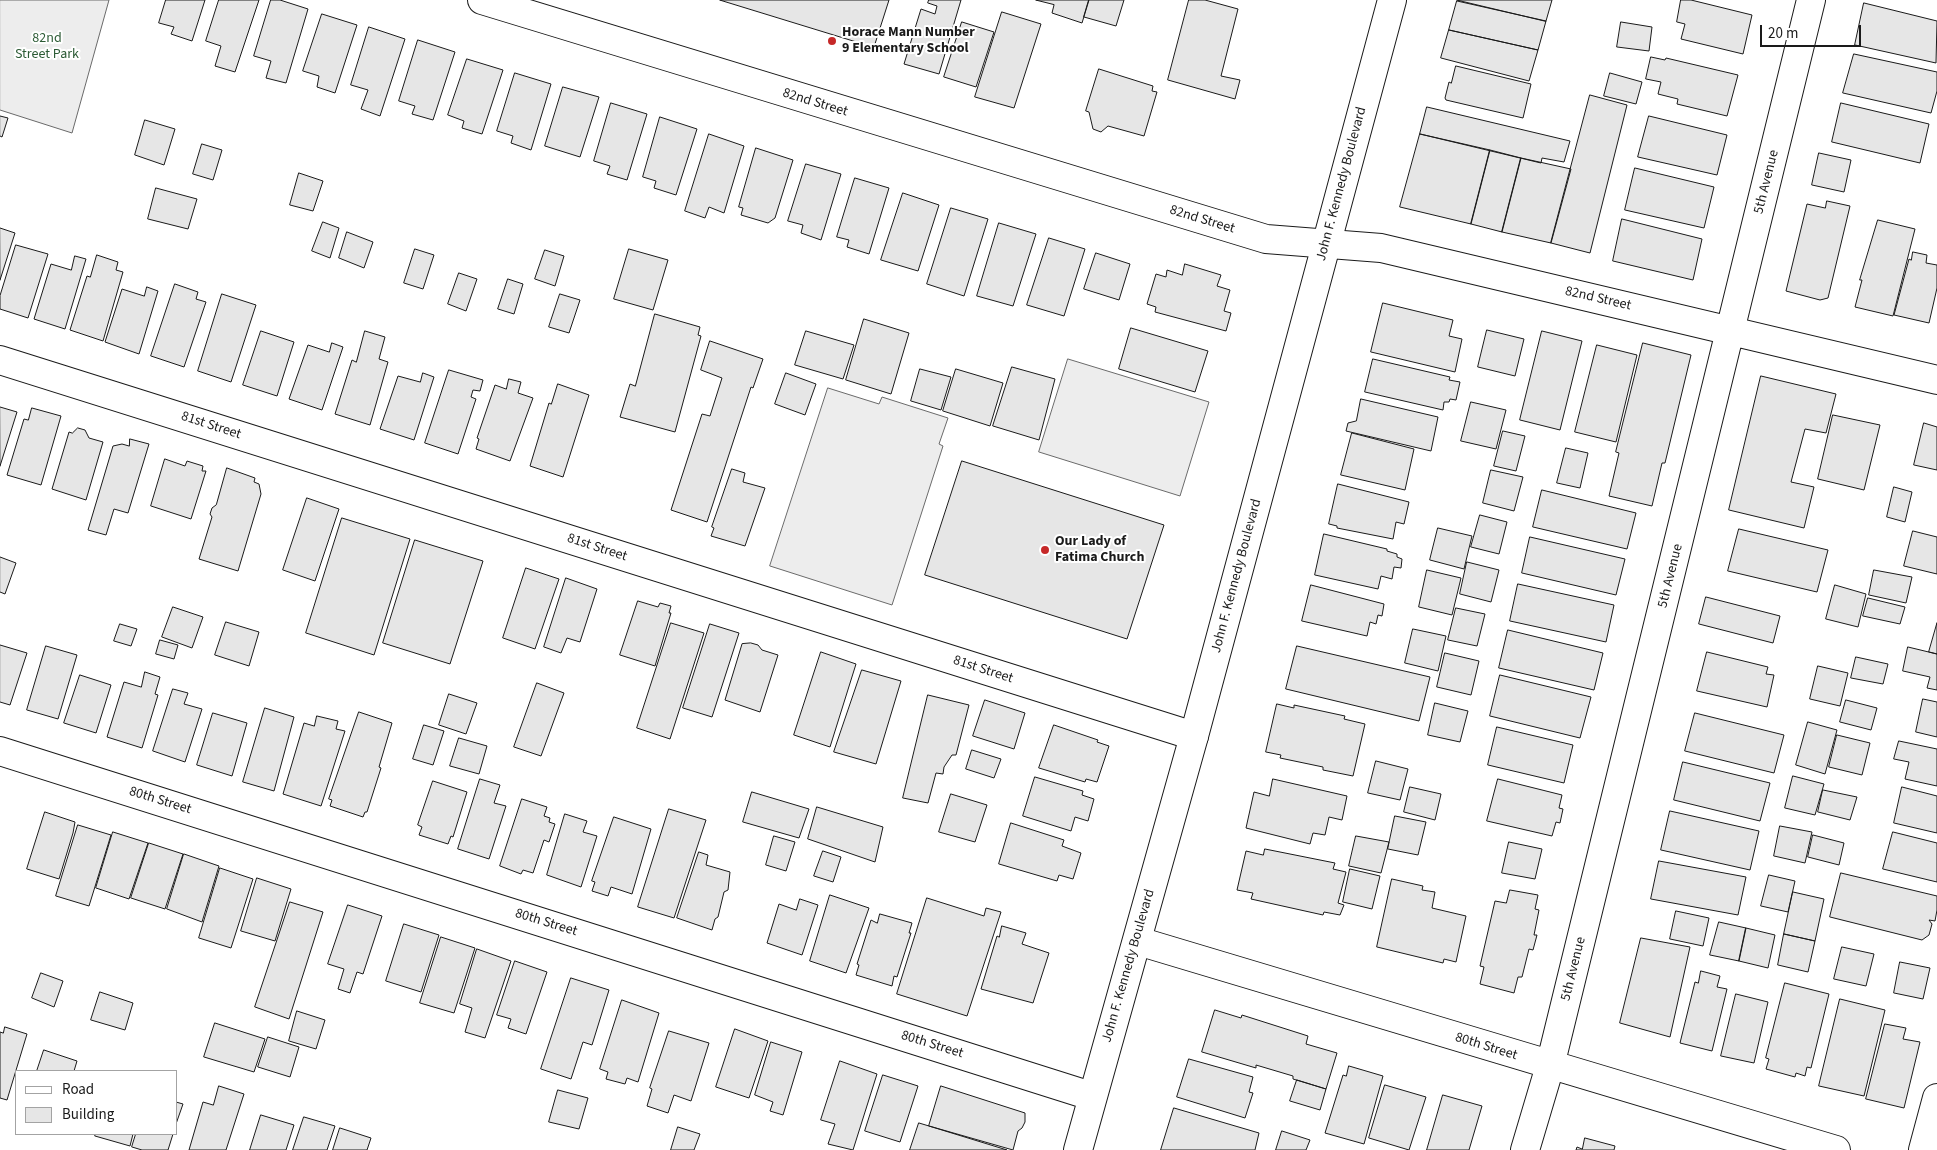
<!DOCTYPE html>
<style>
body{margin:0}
#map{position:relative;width:1937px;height:1150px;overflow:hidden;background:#fff;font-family:"Source Sans 3",sans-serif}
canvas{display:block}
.legend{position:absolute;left:15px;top:1070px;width:162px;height:65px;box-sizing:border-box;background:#fff;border:1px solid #a3a3a3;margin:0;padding:6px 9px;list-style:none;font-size:15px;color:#1a1a1a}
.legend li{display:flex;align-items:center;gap:10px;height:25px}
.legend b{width:25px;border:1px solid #a3a3a3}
.scale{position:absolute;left:1760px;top:25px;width:101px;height:22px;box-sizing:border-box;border:2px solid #1a1a1a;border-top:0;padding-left:6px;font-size:15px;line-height:18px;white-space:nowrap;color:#1a1a1a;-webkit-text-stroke:4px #fff;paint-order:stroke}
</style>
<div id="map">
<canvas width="1937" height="1150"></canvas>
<ul class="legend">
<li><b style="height:6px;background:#fff"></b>Road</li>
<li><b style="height:14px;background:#e6e6e6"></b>Building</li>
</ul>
<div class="scale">20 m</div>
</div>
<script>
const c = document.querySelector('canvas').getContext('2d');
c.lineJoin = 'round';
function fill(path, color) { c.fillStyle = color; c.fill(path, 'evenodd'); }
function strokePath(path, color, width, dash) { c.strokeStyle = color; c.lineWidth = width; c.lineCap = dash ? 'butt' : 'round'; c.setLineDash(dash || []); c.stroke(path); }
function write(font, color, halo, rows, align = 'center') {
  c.font = font + ' "Source Sans 3",sans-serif'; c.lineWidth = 4; c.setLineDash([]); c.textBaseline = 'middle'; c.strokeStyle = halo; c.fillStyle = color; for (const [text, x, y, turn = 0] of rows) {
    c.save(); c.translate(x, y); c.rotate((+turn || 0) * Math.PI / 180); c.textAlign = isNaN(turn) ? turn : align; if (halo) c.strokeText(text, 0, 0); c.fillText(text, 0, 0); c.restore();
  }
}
const built = new Path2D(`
 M0,0H109L72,133L0,110Z
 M1068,359L1209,402L1180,496L1039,452Z
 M828,388L879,404L882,397L948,418L939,444L943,446L892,605L770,566Z`);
const building = new Path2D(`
 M166,0H205L192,41L171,34L174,27L159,23Z
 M219,0H259L235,72L215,66L221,46L206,41Z
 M271,0H280L308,9L286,83L266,78L271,61L254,56Z
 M720,0H889L874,47Z
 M929,0H961L939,74L904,64L921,9L935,14L937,6L928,3Z
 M1036,0H1089L1082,23L1052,13L1054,5Z
 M1089,0H1124L1116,26L1084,17Z
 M1189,0H1205L1238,9L1221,76L1240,80L1235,99L1168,80Z
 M1457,0H1552L1546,21Z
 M1681,0H1691L1752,15L1743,54L1681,39L1685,24L1677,22Z
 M1457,1L1546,21L1538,50L1449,30Z
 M1864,3L1937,21L1936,63L1855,45Z
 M1002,12L1041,24L1014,108L975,97Z
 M322,14L357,25L335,93L317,87L319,76L303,71Z
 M962,22L994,32L976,87L944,77Z
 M1621,22L1652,27L1649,51L1617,47Z
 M369,27L405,39L380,116L361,109L368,90L351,85Z
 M1449,30L1538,50L1529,81L1441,58Z
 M418,40L455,52L433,120L412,114L415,106L399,101Z
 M1854,54L1937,72V91L1931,113L1843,93Z
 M1651,57L1665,60L1666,58L1738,75L1727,116L1677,104L1678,99L1658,94L1661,82L1646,79Z
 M467,59L503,70L482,134L462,128L464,121L448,115Z
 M1456,66L1531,84L1523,118L1446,100L1445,98L1449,82L1451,83Z
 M1099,69L1153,86L1152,91L1157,92L1144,136L1108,126L1101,132L1093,129L1089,112L1086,111Z
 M515,73L551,84L531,150L511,143L513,136L497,131Z
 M1610,73L1642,82L1636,104L1604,96Z
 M563,87L599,97L580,157L545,146Z
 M1590,95L1627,105L1590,253L1551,243Z
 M611,103L647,114L627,180L607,174L610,166L594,161Z
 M1841,103L1929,124L1920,163L1832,142Z
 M1427,107L1570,141L1564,162L1542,158L1541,163L1420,134Z
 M0,116L8,118L2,137L0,136Z
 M1649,116L1727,135L1717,175L1638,157Z
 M660,117L697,129L676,195L654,188L656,181L643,177Z
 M145,120L175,129L164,165L135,155Z
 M709,134L744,146L724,213L709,207L705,218L685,211Z
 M1420,134L1490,150L1471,224L1400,207Z
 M202,144L222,150L213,180L193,174Z
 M756,148L793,160L775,218L768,223L741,215L743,208L739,207Z
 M1490,150L1521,158L1502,232L1471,224Z
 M1819,153L1851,160L1844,192L1812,185Z
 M1521,158L1571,169L1551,243L1502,232Z
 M806,164L841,174L821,240L801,233L803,225L788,221Z
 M1635,168L1714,187L1704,228L1625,210Z
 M299,173L323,181L313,211L290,205Z
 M855,178L889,188L869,254L847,247L849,240L837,237Z
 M156,188L197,199L188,229L148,219Z
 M903,193L939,205L918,271L881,260Z
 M1827,201L1850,206L1828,298L1820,300L1786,291L1807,204L1825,208Z
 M951,208L988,219L964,296L927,284Z
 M1622,219L1702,239L1693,280L1613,261Z
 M1878,220L1915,229L1893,316L1855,307L1862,280H1860Z
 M323,222L339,228L330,258L312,251Z
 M999,223L1036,234L1013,306L977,296Z
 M0,228L15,233L0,280Z
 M347,232L373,242L364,268L339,258Z
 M1049,238L1085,249L1064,316L1027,305Z
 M16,245L48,254L28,318L0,309V296Z
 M415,249L434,255L423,289L404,283Z
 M629,249L668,260L653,310L614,299Z
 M545,250L564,256L555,286L535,279Z
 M1913,252L1927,255L1926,263L1937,265V288L1929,323L1894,315L1909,259L1911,260Z
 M1096,253L1130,264L1119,300L1084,289Z
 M97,255L118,262L116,270L123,272L103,341L70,330L87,276L90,277Z
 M75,256L86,259L65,329L34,319L51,264L71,270Z
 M1185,264L1221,275L1217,286L1230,290L1224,311L1231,313L1226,331L1155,312L1156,307L1147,304L1156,274L1166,277L1167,270L1182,275Z
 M459,273L477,279L466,311L448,304Z
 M508,279L523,284L514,314L498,309Z
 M175,284L198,292L196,299L206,302L184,367L151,356Z
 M147,287L158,291L139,354L105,342L122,289L144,296Z
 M222,294L256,305L231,382L198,371Z
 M560,294L580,300L569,333L549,327Z
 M1383,303L1453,320L1449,336L1462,339L1455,372L1371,352Z
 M655,314L700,327L698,335L701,336L675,432L620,417L630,384L635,386Z
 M864,319L909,333L891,394L846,380Z
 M1131,328L1208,351L1195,392L1119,369Z
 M1487,330L1524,339L1515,376L1478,367Z
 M261,331L294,342L277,396L243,385Z
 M365,331L385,337L379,359L388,362L370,425L335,414L352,360L356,362Z
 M806,331L854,345L843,379L795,365Z
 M1542,331L1582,341L1560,430L1520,420Z
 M710,341L763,359L753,388L751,387L707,522L671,510L702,414L710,416L722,378L701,370Z
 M332,343L343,347L322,410L289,399L308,345L329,352Z
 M1643,343L1691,355L1665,463H1662L1652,506L1609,496L1619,453L1616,452Z
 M1597,345L1637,355L1616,442L1575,432Z
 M1373,359L1450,377L1449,380L1460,382L1456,400L1450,399L1449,402H1444L1443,410L1365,392Z
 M1012,367L1055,379L1039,440L993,426Z
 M920,369L951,377L941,410L911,401Z
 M956,369L1003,383L990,426L943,411Z
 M449,370L483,380L480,391L473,390L471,397L476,399L458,454L425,443Z
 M423,373L434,377L414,440L380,429L398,376L420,382Z
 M786,373L816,384L805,415L775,404Z
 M1761,376L1836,394L1826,433L1805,429L1791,482L1814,487L1804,528L1729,510Z
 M509,379L521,382L518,393L533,398L510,461L476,449L479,439L477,438L495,385L506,389Z
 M558,384L589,395L563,477L530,466L549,403L551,404Z
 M1361,399L1438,417L1431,451L1346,431L1348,423L1356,421Z
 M1471,402L1506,410L1496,449L1461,441Z
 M0,407L17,412L0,466Z
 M32,408L61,416L41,485L7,475L24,419L28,420Z
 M1833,415L1880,425L1864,490L1818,479Z
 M1924,423L1937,427V470L1914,465Z
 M78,428L85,430L89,438L103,442L86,500L52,489L69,432L72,433Z
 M1503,431L1525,436L1516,471L1494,466Z
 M1352,433L1414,449L1405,490L1341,475Z
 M130,439L149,444L128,513L114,509L106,535L88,530L113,446L122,444L129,446Z
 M1566,448L1588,453L1580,488L1557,483Z
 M165,459L185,466L187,461L203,466L202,471H206L191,519L151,506Z
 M962,461L1164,525L1127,639L925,575Z
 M227,468L255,478L254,482L259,484L261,494L238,571L199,559L212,517L210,514L212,508L216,505Z
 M732,469L745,473L743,482L765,488L745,546L711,536L714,528L712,527Z
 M1491,470L1523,477L1514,511L1483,503Z
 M1338,484L1409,502L1404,524L1396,522L1393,539L1337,528V526L1329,524Z
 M1894,487L1912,492L1905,522L1887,517Z
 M1542,490L1636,513L1627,549L1533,527Z
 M307,498L339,509L315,581L283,570Z
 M1480,515L1507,522L1499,554L1471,547Z
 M342,518L410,539L374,655L306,633Z
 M1438,528L1472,536L1464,569L1430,560Z
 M1739,529L1828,550L1817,592L1728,571Z
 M1913,531L1937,537V574L1904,566Z
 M1324,534L1387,549V551L1397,554V557L1402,559L1401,568L1394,567L1392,579L1381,576L1378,589L1315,575Z
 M1530,537L1625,559L1616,595L1522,573Z
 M415,540L483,561L450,664L383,643Z
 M0,557L16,563L5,594L0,592Z
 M1467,562L1499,570L1491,602L1460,594Z
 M526,568L559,579L535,649L503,638Z
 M1427,570L1461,578L1452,615L1419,607Z
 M1874,570L1912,577L1906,603L1869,595Z
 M566,578L597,589L580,642L567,638L561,653L544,647Z
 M1518,584L1614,605L1606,642L1510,621Z
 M1311,585L1384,604L1382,616L1378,615L1376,624L1370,622L1367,636L1302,621Z
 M1835,585L1866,594L1858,627L1826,619Z
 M1706,597L1780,616L1773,643L1699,624Z
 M1868,598L1905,607L1900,624L1863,616Z
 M638,601L658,607L660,603L671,606L669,613H671L655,666L620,655Z
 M173,607L203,617L192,648L162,637Z
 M1456,608L1485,614L1477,646L1448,640Z
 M226,622L259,632L249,666L215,655Z
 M671,623L704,633L670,739L637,728Z
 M1937,623V654L1929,652Z
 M120,624L137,629L131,646L114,641Z
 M710,624L739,633L712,717L683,708Z
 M1413,629L1446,636L1438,671L1405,663Z
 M1508,630L1603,653L1594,690L1499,668Z
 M160,640L178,645L174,659L156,654Z
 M751,643L758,645L762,650L778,655L760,712L725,700L742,644Z
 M0,645L27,653L10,705L0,702Z
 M46,646L77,655L58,719L27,710Z
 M1297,646L1430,677L1419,721L1286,689Z
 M1908,647L1937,654V690L1927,688L1930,677L1903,671Z
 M821,652L856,664L830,747L794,735Z
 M1707,652L1768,667L1766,674L1774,675L1767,707L1697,691Z
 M1445,653L1479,661L1471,695L1437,687Z
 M1856,657L1888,664L1883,684L1851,678Z
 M1818,666L1848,673L1840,706L1810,699Z
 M862,670L901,681L876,764L834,752Z
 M145,672L160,677L155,694L158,695L142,748L107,737L124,682L141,687Z
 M80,675L111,685L96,733L64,723Z
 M1500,675L1591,697L1580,738L1490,716Z
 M537,683L564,693L541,756L514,747Z
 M173,689L188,693L184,704L202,709L185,762L153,751Z
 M449,694L477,703L466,734L439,725Z
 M928,695L969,705L956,755H952L944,767L943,774L936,773L928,803L903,798Z
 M1923,699L1937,702V737L1916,732Z
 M985,700L1025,713L1014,749L973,736Z
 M1846,700L1877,708L1871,730L1840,722Z
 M1435,703L1468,711L1460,742L1428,735Z
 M1277,704L1294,708V705L1345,716L1344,719L1365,724L1353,776L1323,770V767L1280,758L1281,755L1266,752Z
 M265,708L294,717L274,791L243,782Z
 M359,712L392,723L379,767L381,768L367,812H365L363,817L330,806L332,800L329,799Z
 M213,713L247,723L232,776L197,765Z
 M1695,713L1784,735L1774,773L1685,751Z
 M317,716L338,721L336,729L345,731L321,806L283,794L304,723L314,726Z
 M1808,722L1837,730L1825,774L1796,765Z
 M424,725L444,731L433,765L413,759Z
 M1054,725L1098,740L1097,742L1109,746L1097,782L1086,779L1085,782L1039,768Z
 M1497,727L1573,745L1564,783L1488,765Z
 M1837,735L1870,743L1862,775L1829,767Z
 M459,738L487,746L479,774L450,766Z
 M1899,741L1937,749V786L1905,779L1909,762L1894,759Z
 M972,750L1001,759L994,778L966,769Z
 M1376,761L1408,769L1400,800L1368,793Z
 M1683,762L1770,783L1760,821L1674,800Z
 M1793,776L1824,784L1815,815L1785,808Z
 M1035,777L1083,791L1082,795L1094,799L1088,821L1075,817L1071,831L1023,816Z
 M480,779L500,785L494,803L506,806L489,859L458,849Z
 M1273,779L1347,796L1342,820L1329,817L1325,835L1313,833L1310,844L1246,828L1254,792L1269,796Z
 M1498,779L1562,795L1559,808L1563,809L1560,823L1556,822L1552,836L1487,821Z
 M433,781L467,792L453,837L451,836L448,844L419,835L422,827L418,825Z
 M1410,787L1441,794L1435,820L1404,812Z
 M1902,787L1937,796V833L1894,823Z
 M1823,790L1857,797L1850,820L1818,812Z
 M752,792L809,809L799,838L743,822Z
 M951,794L987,805L975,842L939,832Z
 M522,799L547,807L544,816L550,818L549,822L555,824L549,842L544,840L533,873L523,870L521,874L500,866Z
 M817,807L883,827L875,862L808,839Z
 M669,809L706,820L674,918L638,907Z
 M1670,811L1759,831L1750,870L1661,850Z
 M45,812L75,822L73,833L59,879L27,869Z
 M565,814L587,821L583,832L597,836L581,887L547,875Z
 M1395,816L1426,822L1418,855L1388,849Z
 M614,817L651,829L632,894L611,887L608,896L592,891L595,882L592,881Z
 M1011,823L1064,840L1062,846L1081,853L1073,879L1059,875L1057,881L999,864Z
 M78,825L111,835L89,906L56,896Z
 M1780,826L1812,832L1805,863L1774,856Z
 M113,832L148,843L129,899L96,888Z
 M1893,832L1937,843V882L1883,869Z
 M1813,835L1844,843L1839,865L1808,857Z
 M774,836L795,842L786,871L766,865Z
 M1356,836L1389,842L1381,873L1349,866Z
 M1509,842L1542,849L1535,879L1502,873Z
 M149,843L183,854L165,909L131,898Z
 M1265,849L1335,863L1333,869L1346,872L1338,903L1344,905L1340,915L1324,912L1323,915L1251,899L1253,893L1237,890L1246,851L1263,855Z
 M823,851L841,857L833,882L814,876Z
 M699,852L708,855L706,865L730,872L728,890L724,892L718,917L715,919L712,930L677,918Z
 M184,854L219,866L202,922L167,909Z
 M1659,861L1746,877L1738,915L1651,899Z
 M220,868L253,879L231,948L199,938Z
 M1350,869L1380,876L1372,909L1343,902Z
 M1841,873L1937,896V910L1935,921L1929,920L1932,924L1929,935L1922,940L1830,917Z
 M1769,875L1795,881L1788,912L1761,906Z
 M257,878L291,889L275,941L241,931Z
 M1392,879L1423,886L1422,890L1435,892L1432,908L1466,916L1456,962L1444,959L1443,963L1377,947Z
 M1510,890L1538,895L1535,909L1539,910L1534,935H1537L1533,950L1529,949L1522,977H1518L1514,993L1480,984L1484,967L1480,966L1495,901L1506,903Z
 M1793,892L1824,899L1815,941L1784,934Z
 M830,895L869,908L846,973L810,961Z
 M927,898L984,916L986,908L1001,912L967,1016L897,994Z
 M800,899L818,905L802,955L767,943L779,904L796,910Z
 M290,902L323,912L289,1019L255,1007Z
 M348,905L382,916L363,974L357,972L350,993L338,989L344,969L328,964Z
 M1676,911L1709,918L1703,946L1670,939Z
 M880,914L912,923L909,933H911L897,977L894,976L892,986L856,975L859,965L857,964L871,920L877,923Z
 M1719,922L1746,928L1739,961L1710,955Z
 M404,924L439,935L421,992L386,981Z
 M1002,926L1026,933L1022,944L1049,953L1033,1003L981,989L997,936L999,937Z
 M1746,928L1775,935L1768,968L1739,961Z
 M1784,934L1815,941L1808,972L1778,965Z
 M441,937L475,948L454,1013L420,1003Z
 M1641,938L1690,947L1670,1037L1620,1023Z
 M1842,947L1874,954L1866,986L1834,979Z
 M477,949L511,961L485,1038L465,1032L472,1008L460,1004Z
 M515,961L547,972L526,1034L508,1028L511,1019L497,1015Z
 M1900,962L1930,968L1923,999L1894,993Z
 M1701,971L1720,976L1717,987L1727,989L1712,1051L1680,1043L1695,982L1698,983Z
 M41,973L63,981L54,1007L32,998Z
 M571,978L609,990L592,1045L583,1042L571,1079L541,1069Z
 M1785,983L1829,994L1811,1068L1807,1067L1805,1076L1796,1073L1795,1077L1766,1069L1769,1059L1766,1058Z
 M100,992L133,1003L125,1030L91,1020Z
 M1736,994L1768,1002L1754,1063L1721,1056Z
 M1840,999L1885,1010L1864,1096L1819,1086Z
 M622,1000L659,1013L638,1082L627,1078L625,1084L606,1079L608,1072L600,1069Z
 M1215,1010L1241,1018L1242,1015L1308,1036L1306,1044L1337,1053L1326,1089L1293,1079V1076L1256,1065V1068L1202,1052Z
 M297,1011L325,1020L316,1049L289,1041Z
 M215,1023L265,1039L254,1072L204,1057Z
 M1885,1024L1906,1028L1903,1039L1920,1042L1904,1108L1866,1099Z
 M5,1027L27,1034L7,1100L0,1098V1032L3,1033Z
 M735,1029L768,1041L749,1098L716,1087Z
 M669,1031L709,1043L691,1101L674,1095L668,1113L647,1106L652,1089L650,1088Z
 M268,1037L299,1047L290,1077L258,1067Z
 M771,1042L802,1052L783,1115L770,1111L773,1102L755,1095Z
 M44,1050L77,1061L74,1071H37Z
 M1189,1059L1253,1077L1249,1092L1253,1093L1245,1118L1177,1097Z
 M840,1061L877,1074L853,1150L828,1144L835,1124L821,1120Z
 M1349,1066L1383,1076L1364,1144L1325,1133L1343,1075L1346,1076Z
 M883,1075L918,1086L900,1142L865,1131Z
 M1297,1080L1326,1089L1320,1110L1290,1101Z
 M1385,1085L1426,1097L1409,1150L1369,1138Z
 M219,1086L244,1094L226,1150H189L203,1102L213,1105Z
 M941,1086L1025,1113V1122L1022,1128L1018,1131L1013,1150L929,1126Z
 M558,1090L588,1098L579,1129L549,1122Z
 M1443,1095L1482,1106L1469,1150H1427Z
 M176,1102L183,1104L176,1124Z
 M1174,1108L1259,1133L1255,1150H1161Z
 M261,1115L294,1125L286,1150H250Z
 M304,1117L335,1126L327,1150H293Z
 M919,1123L929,1126L1007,1150H910Z
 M678,1127L700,1134L694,1150H671Z
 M340,1128L371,1138L367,1150H333Z
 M1282,1131L1310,1140L1306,1150H1276Z
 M96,1134H133L130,1146L95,1136Z
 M136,1134H173L168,1150H142L132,1147Z
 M1585,1138L1615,1146L1614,1150H1576L1577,1147L1582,1149Z`);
const minor = new Path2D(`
 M482,0L1266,239L1381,248L1937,380
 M0,360L1194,736
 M0,751L1091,1096
 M1138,941L1836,1150
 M1525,1150L1550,1066L1811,0
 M1923,1150L1937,1098`);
const primary = new Path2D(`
 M1078,1150L1194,736L1392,0`);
const markers = [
 [832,41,5,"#c62828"],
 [1045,550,5,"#c62828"]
];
const poiNames = [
 ["Horace Mann Number",842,33],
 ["9 Elementary School",842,49],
 ["Our Lady of",1055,542],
 ["Fatima Church",1055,558]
];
const parkNames = [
 ["82nd",47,39],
 ["Street Park",47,55]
];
const streetNames = [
 ["82nd Street",815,103,17],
 ["5th Avenue",1767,182,-76],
 ["John F. Kennedy Boulevard",1342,184,-75],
 ["82nd Street",1202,220,17],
 ["82nd Street",1598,299,13],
 ["81st Street",211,426,18],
 ["81st Street",597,548,18],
 ["John F. Kennedy Boulevard",1237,576,-75],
 ["5th Avenue",1671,576,-76],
 ["81st Street",983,670,18],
 ["80th Street",160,801,17],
 ["80th Street",546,923,17],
 ["John F. Kennedy Boulevard",1129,966,-74],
 ["5th Avenue",1574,969,-76],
 ["80th Street",932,1045,17],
 ["80th Street",1486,1047,17]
];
fill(built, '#ededed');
strokePath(built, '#6a6a6a', 1);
fill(building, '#e6e6e6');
strokePath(building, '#1a1a1a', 1);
strokePath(minor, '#1a1a1a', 30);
strokePath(primary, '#1a1a1a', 30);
strokePath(minor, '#fff', 28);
strokePath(primary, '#fff', 28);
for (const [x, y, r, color] of markers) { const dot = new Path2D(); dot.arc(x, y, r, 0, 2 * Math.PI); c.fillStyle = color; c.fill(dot); strokePath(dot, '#fff', 2); }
write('bold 14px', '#1a1a1a', '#fff', poiNames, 'left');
write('14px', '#2b5a34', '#fff', parkNames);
write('14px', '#1a1a1a', '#fff', streetNames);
</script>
